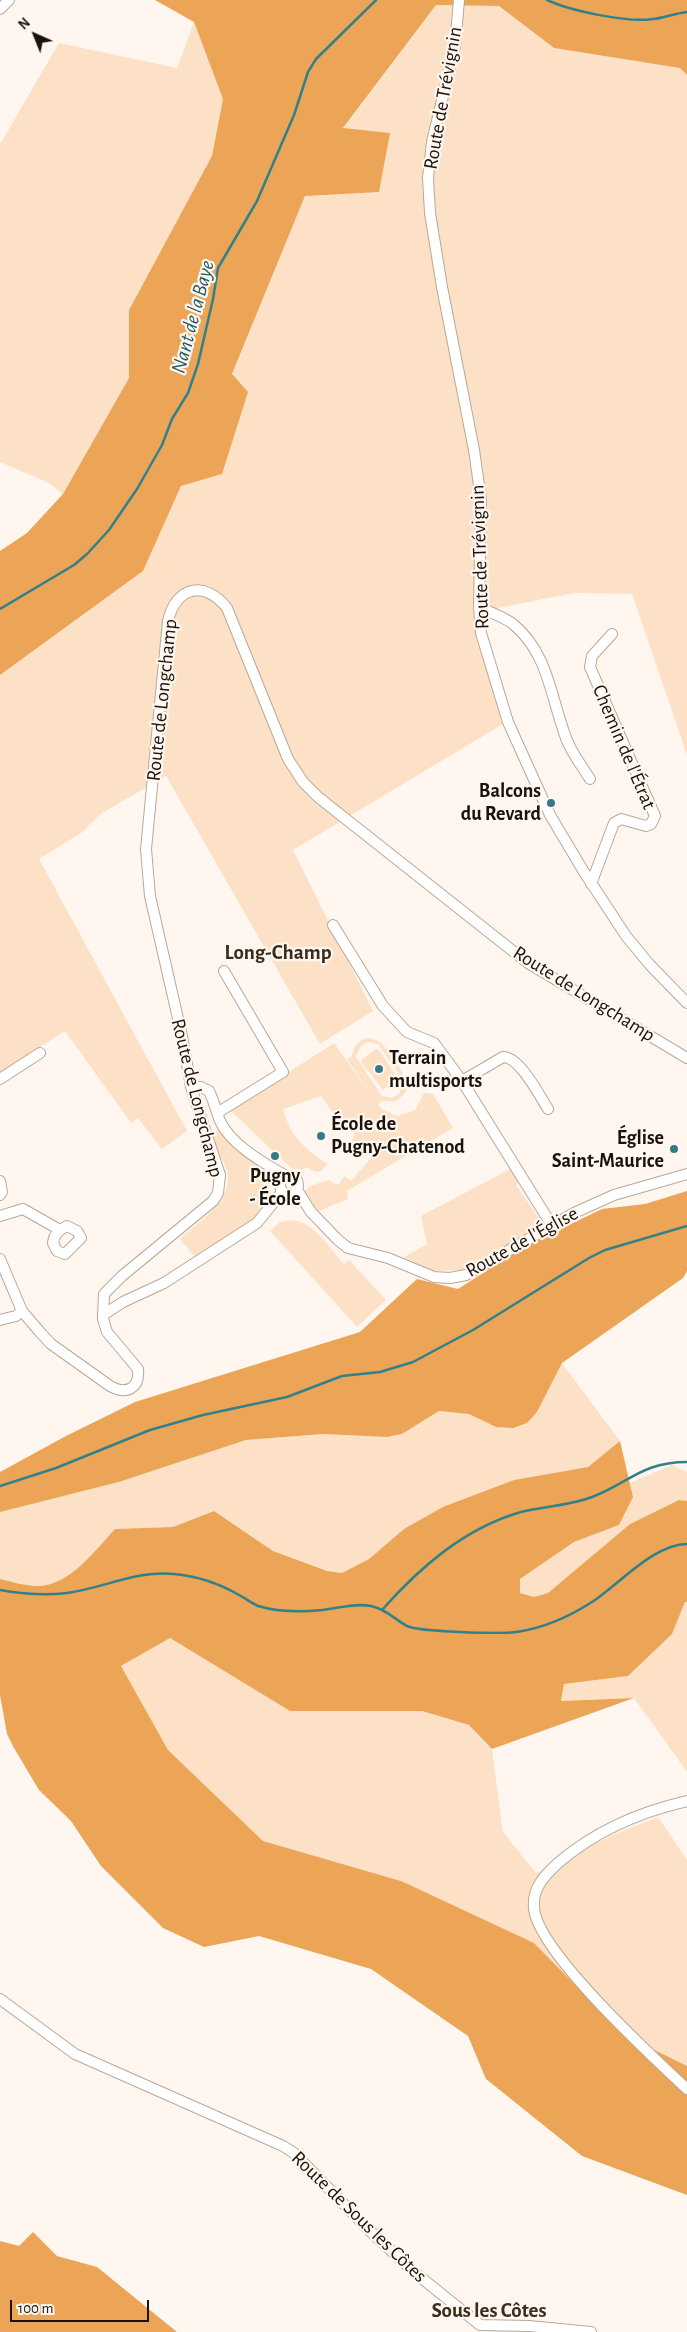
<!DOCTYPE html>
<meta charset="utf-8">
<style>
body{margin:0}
#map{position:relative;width:687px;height:2332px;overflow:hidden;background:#fff7ef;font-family:"Alegreya Sans",sans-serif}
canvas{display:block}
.north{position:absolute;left:10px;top:10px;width:50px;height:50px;-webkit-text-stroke:4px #fff7ef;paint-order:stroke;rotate:316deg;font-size:14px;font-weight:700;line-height:20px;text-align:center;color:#19130c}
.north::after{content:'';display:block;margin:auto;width:18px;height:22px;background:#19130c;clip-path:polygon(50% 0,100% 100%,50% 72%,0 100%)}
.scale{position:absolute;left:10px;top:2300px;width:139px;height:22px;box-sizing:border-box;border:2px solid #19130c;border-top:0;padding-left:6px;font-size:15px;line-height:18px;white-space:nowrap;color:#19130c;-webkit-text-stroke:4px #fff7ef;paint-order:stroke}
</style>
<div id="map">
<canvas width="687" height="2332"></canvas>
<div class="north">N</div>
<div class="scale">100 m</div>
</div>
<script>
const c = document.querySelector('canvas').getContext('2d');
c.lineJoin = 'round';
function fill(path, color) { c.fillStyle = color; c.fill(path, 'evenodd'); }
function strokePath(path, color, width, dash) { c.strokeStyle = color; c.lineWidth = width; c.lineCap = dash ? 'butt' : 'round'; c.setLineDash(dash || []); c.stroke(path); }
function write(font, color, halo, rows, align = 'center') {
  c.font = font + ' "Alegreya Sans",sans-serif'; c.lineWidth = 4.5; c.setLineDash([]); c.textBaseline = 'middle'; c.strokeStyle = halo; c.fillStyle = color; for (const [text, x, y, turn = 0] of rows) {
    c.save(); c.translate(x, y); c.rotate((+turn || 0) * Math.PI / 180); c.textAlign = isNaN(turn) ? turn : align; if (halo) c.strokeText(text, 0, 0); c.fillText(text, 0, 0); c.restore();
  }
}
const green = new Path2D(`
 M436,5L499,6L554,48L681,68L687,75V755L632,594L574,593L498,608L484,621L497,670L513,718L293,850L373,1011L320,1044L166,776L102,813L81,833L39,859L187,1131L162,1149L138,1118L131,1123L65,1031L0,1072V675L143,571L181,486L222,474L232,375L305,196L343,129Z
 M194,22L223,99L212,157L129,310V378L63,494L49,483L0,462V144L59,43L177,68Z
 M366,1038C371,1038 376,1039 381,1043C388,1049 408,1078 407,1087C406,1094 399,1099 394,1102C387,1101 383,1100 378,1104L381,1109L397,1116L415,1110L424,1093L433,1094L453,1128L347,1191L348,1199L319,1211L304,1200V1191L310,1186L328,1180L338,1185L345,1176L351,1181L372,1157L352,1142L356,1129L337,1119L321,1096L283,1109C291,1138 304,1148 328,1164L321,1171L316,1172L307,1167L302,1170L292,1169L230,1110L334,1043L370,1093L347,1059L352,1056C353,1047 358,1041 366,1038ZM367,1042L378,1044L403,1080L399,1094L392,1098L382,1096L356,1057L361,1046Z
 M376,1049L379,1050L397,1077V1080L383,1090L361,1062L362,1059Z
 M220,1129L258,1166L274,1197L256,1220L195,1257L180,1239C197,1223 234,1200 227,1172C224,1159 214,1146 209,1134Z
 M510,1169L520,1182L516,1185L538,1217L543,1215L545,1219L542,1224L465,1270L432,1271L404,1257L427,1244L421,1216Z
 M293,1220C316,1224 329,1248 344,1264L349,1260L386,1300L357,1327L270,1231L280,1222Z
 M562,1363L620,1441L588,1467L514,1480L404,1529L369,1559L342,1573L327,1571L273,1551L214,1511L173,1527L115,1529C95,1550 71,1585 38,1586C26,1586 12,1582 0,1579V1512L119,1482L246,1440L323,1434L387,1437L402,1434L439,1411L469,1414L496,1427L537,1412Z
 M672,1465L687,1472V1501L679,1500L630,1524L548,1593L534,1597L520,1593V1579L574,1542L619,1525L633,1497L630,1483Z
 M685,1602H687V1772L634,1698L561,1701L564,1684L628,1676L672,1634Z
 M170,1638L290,1711H422L469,1725L492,1749L503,1832L536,1873L617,1833L658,1817L687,1860V2066L624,2035L401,1881L263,1841L168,1750L121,1666Z`);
const forest = new Path2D(`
 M155,0H687V75L680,68L554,48L499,6L436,5L343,128L390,133L379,192L305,196L232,374L248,392L222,474L181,486L143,571L0,675V551L27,533L63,494L129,378V310L212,156L223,99L194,22Z
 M687,1191V1271L683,1278L562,1363L537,1412L527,1423L513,1428L496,1427L469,1414L439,1411L402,1434L387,1437L323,1434L246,1440L119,1482L0,1512V1472L66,1436L135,1402L360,1332L417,1279L458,1289L527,1245L602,1209L645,1204Z
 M620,1441L633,1497L619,1525L574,1542L520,1579V1593L534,1597L548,1593L630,1524L679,1500L687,1501V1602H685L672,1634L628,1676L564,1684L561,1701L634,1698L492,1749L469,1725L422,1711H290L170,1638L121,1666L168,1750L263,1841L401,1881L534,1943L624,2035L687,2066V2195L582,2156L486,2079L468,2036L371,1969L259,1936L204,1947L163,1928L101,1866L71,1821L39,1790L14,1748L7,1734L0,1695V1579C12,1582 26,1586 38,1586C71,1585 95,1550 115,1529L173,1527L214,1511L273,1551L327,1571L342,1573L369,1559L404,1529L443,1507L514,1480L588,1467Z
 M33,2232L57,2256L97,2267L177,2332H0V2241L19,2246Z`);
const stream = new Path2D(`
 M547,0C571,11 628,23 653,19C665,18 675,13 687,12
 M0,609L74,565L87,554L109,530L137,489L162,445L172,419L188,393L198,364L213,299L218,268L257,201L294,115L308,72L316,59L376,0
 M0,1486L56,1468L150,1430L203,1415L287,1397L342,1376L380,1372L413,1362L473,1330L589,1258L605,1250L687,1226
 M0,1590C23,1594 45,1596 67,1593C104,1588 137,1570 174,1574C196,1576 220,1584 239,1595C245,1598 251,1603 258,1606C278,1612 302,1612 322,1610C338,1608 355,1603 371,1606C386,1609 394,1619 407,1626C420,1632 499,1634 516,1632C545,1628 571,1616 595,1600C621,1582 655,1544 687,1544
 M382,1610C420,1567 465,1528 521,1512C544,1506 569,1506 592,1497C629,1483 642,1462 687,1462`);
const minor = new Path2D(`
 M459,0L455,46L432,142L428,178L430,213L442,287L474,450L481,499L479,607L481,633L508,722L550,815L584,872L626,936L650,965L687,1003
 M0,9L9,0
 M479,607C489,612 504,617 513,624C546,651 550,691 563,729C568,748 580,763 590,779
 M591,884L614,823L621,819L646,826L651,824L655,816L590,667L592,656L612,634
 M333,925L383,1006L407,1032L434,1043L462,1081L551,1224
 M0,1079L40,1053
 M462,1081L503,1057C520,1057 539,1095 548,1109
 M191,1087H201L209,1091C214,1101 216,1111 220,1121C231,1145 264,1163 286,1176
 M217,1113L283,1072L224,971
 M280 1185a9 9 0 1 1 18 0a9 9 0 1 1-18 0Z
 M0,1181L2,1192L0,1195
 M297,1190L311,1212L338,1240L348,1248L388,1258L434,1277L450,1278L466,1275L574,1213L614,1195L687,1174
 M0,1216L23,1209L60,1230
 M67,1226L77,1231L81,1238L65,1254L57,1251L53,1243C54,1234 59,1230 67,1226Z
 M0,1259L22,1311L39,1331L51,1344L110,1386C126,1395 140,1389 138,1369L107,1332L103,1319L104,1294L122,1276L213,1201L218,1193L220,1175L191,1087L182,1036L150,896L146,849L168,621C176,586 205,580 227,608L288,759L303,782L318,797L528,963L687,1058
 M103,1315L123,1302L164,1283L257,1223L282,1192
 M0,1320L16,1316L22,1311
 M687,1801C639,1812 596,1830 558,1863C545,1875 532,1888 534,1908C537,1951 653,2057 687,2089
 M0,1999L75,2054L283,2146L294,2153L370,2231L414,2272L480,2325L529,2326L591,2332`);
const markers = [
 [551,803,5,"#347b85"],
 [379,1069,5,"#347b85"],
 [321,1136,5,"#347b85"],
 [674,1149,5,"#347b85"],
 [275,1156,5,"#347b85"]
];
const streetNames = [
 ["Route de Trévignin",443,98,-80],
 ["Route de Trévignin",480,557,-92],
 ["Route de Longchamp",162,700,-84],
 ["Chemin de l'Étrat",624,747,67],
 ["Route de Longchamp",584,994,32],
 ["Route de Longchamp",197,1098,76],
 ["Route de l'Église",522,1242,-29],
 ["Route de Sous les Côtes",359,2217,44]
];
const poiNames = [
 ["Balcons",541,791],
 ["du Revard",541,814],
 ["Terrain",389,1058,"left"],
 ["multisports",389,1081,"left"],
 ["École de",331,1124,"left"],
 ["Pugny-Chatenod",331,1147,"left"],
 ["Église",664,1138],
 ["Saint-Maurice",664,1161],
 ["Pugny",275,1176,"center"],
 ["- École",275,1199,"center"]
];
const waterNames = [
 ["Nant de la Baye",193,317,-75]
];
const neighbourhoodNames = [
 ["Long-Champ",278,953],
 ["Sous les Côtes",489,2311]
];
fill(green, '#fde1c7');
fill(forest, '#eca457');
strokePath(stream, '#328089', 2.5);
strokePath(minor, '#baa896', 12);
strokePath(minor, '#fff', 10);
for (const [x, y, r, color] of markers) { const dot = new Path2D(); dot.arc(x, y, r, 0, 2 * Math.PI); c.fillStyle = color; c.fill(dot); strokePath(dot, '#fff7ef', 2); }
write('20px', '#19130c', '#fff7ef', streetNames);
write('bold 20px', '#19130c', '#fff7ef', poiNames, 'right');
write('italic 21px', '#1d5a63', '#fff7ef', waterNames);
write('bold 21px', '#3b2c1d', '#fff7ef', neighbourhoodNames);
</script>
